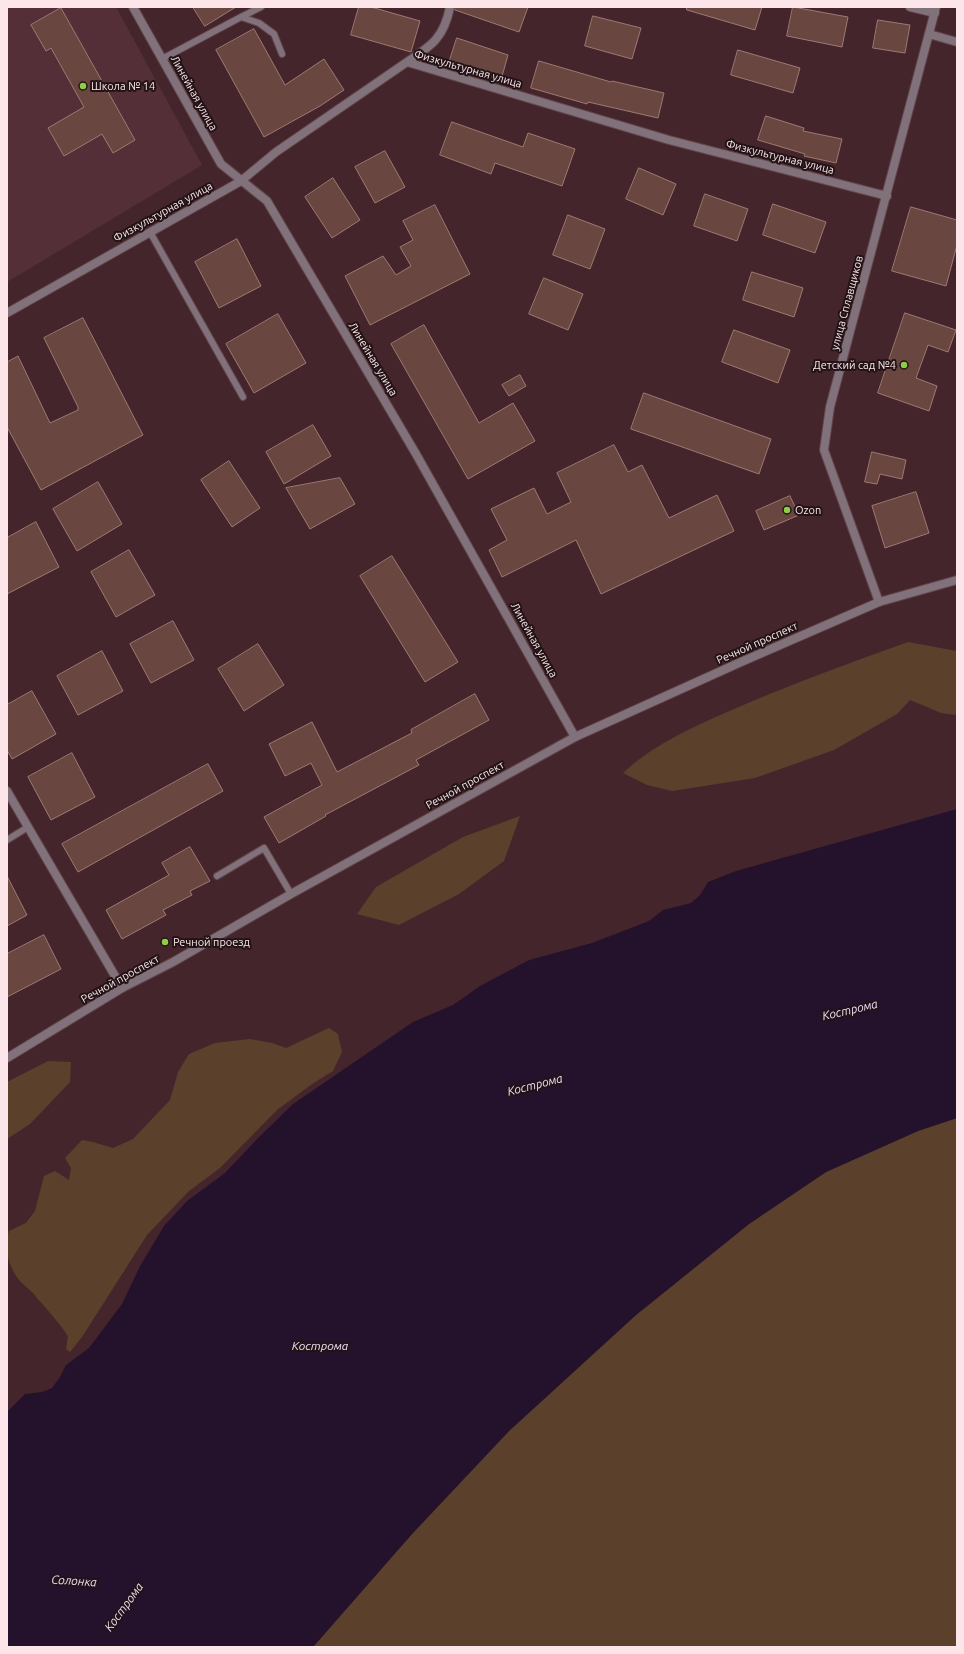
<!DOCTYPE html>
<meta charset="utf-8">
<style>
body{margin:0}
#map{position:relative;width:964px;height:1654px;overflow:hidden;background:#45252c;font-family:Ubuntu,sans-serif}
canvas{display:block}
.frame{position:absolute;inset:0;border:8px solid #fce6ea;pointer-events:none}
</style>
<div id="map">
<canvas width="964" height="1654"></canvas>
<div class="frame"></div>
</div>
<script>
const c = document.querySelector('canvas').getContext('2d');
c.lineJoin = 'round';
function fill(path, color) { c.fillStyle = color; c.fill(path, 'evenodd'); }
function strokePath(path, color, width, dash) { c.strokeStyle = color; c.lineWidth = width; c.lineCap = dash ? 'butt' : 'round'; c.setLineDash(dash || []); c.stroke(path); }
function write(font, color, halo, rows, align = 'center') {
  c.font = font + ' Ubuntu,sans-serif'; c.lineWidth = 4; c.setLineDash([]); c.textBaseline = 'middle'; c.strokeStyle = halo; c.fillStyle = color; for (const [text, x, y, turn = 0] of rows) {
    c.save(); c.translate(x, y); c.rotate((+turn || 0) * Math.PI / 180); c.textAlign = isNaN(turn) ? turn : align; if (halo) c.strokeText(text, 0, 0); c.fillText(text, 0, 0); c.restore();
  }
}
const built = new Path2D(`
 M7,7H116L202,165L7,282Z`);
const green = new Path2D(`
 M908,642L957,651V715L941,713L910,700L897,714L834,750L755,778L672,791L647,785L623,773C653,745 689,729 727,712C786,686 847,664 908,642Z
 M520,816L504,861L459,894L399,925L357,914L376,887L463,837Z
 M329,1028L338,1034L342,1052L333,1071L312,1084L277,1110L220,1168L189,1191L147,1235L82,1337L70,1352L66,1349L68,1336C59,1323 48,1310 37,1298C33,1292 27,1288 22,1283C9,1270 3,1248 9,1231L26,1223L35,1211L44,1176L55,1171L69,1180L71,1168L65,1158L82,1140L93,1142L113,1148L133,1139L170,1100L178,1072L189,1054L215,1043L250,1039L272,1043L286,1048Z
 M48,1061L71,1062L70,1082L30,1124L7,1139V1082Z
 M957,1118V1647H313L412,1534L509,1431L636,1315L749,1224L826,1172L918,1131Z`);
const water = new Path2D(`
 M957,809V1118L918,1131L826,1172L749,1224L636,1315L509,1431L412,1534L313,1647H7V1412L25,1394L42,1392L52,1388L60,1377L66,1365L89,1348L122,1304L140,1266L164,1226L187,1201L225,1173L258,1138L293,1104L413,1022L453,1005L480,986L529,960L592,943L649,921L663,910L691,903L700,895L708,882L736,871Z`);
const building = new Path2D(`
 M193,7H236L205,26Z
 M359,7H371L420,21L411,52L351,35Z
 M455,7H528L519,32L455,10Z
 M687,7H762L755,30L687,10Z
 M793,7L848,17L842,47L787,36Z
 M61,8L135,140L113,153L102,134L64,156L48,128L84,107L51,48L46,51L31,25Z
 M593,16L641,28L632,59L585,46Z
 M878,20L910,25L905,53L873,48Z
 M254,29L285,85L324,59L344,90L320,106L264,137L216,50Z
 M457,38L508,55L501,80L449,63Z
 M738,50L800,68L793,93L731,75Z
 M539,61L611,82L612,81L664,93L658,118L588,102L587,104L531,88Z
 M766,116L804,128L803,131L842,139L836,163L804,156L805,154L758,140Z
 M452,122L523,147L528,133L575,149L562,186L495,163L491,174L440,155Z
 M385,151L405,187L375,203L355,167Z
 M639,168L676,184L663,215L626,199Z
 M333,178L360,220L332,238L305,197Z
 M705,194L748,209L737,241L694,226Z
 M773,204L826,222L815,253L763,235Z
 M435,205L470,274L370,325L345,276L383,256L396,275L411,266L400,247L413,240L403,221Z
 M911,207L957,220V245L946,286L892,271Z
 M568,215L605,229L590,269L553,255Z
 M237,239L261,286L219,308L195,262Z
 M752,272L803,288L794,317L743,300Z
 M544,278L583,294L568,330L529,314Z
 M905,313L956,330L948,352L928,345L916,378L937,386L929,411L878,393Z
 M278,314L306,363L254,393L226,344Z
 M83,318L143,435L41,490L7,427V362L18,356L50,423L78,410V407L44,338Z
 M424,325L479,423L513,403L535,441L468,479L391,344Z
 M734,330L790,350L778,383L722,362Z
 M520,375L526,386L509,396L502,385Z
 M644,393L771,439L759,474L631,429Z
 M313,425L331,456L284,484L266,452Z
 M614,445L628,472L642,465L669,518L717,495L734,531L601,594L576,540L502,577L489,550L507,540L491,509L534,488L547,514L571,502L557,473Z
 M872,452L906,460L902,479L880,474L877,484L865,482Z
 M229,461L260,508L232,527L201,480Z
 M340,478L355,504L310,529L286,488Z
 M98,482L122,524L77,551L53,509Z
 M916,492L929,533L885,548L872,506Z
 M790,496L799,515L764,530L756,511Z
 M36,522L59,567L7,594V538Z
 M129,550L155,595L116,617L91,572Z
 M392,556L458,662L425,682L360,576Z
 M173,621L194,660L151,683L130,644Z
 M258,644L284,685L244,711L218,669Z
 M102,651L123,691L78,715L57,676Z
 M32,691L56,734L12,759L7,750V705Z
 M475,694L489,720L416,760L419,765L325,815L326,816L279,843L264,817L322,785L311,763L285,776L269,744L312,722L337,772L412,733L411,730Z
 M72,753L95,797L51,820L28,777Z
 M208,764L223,791L78,872L62,844Z
 M190,847L210,881L190,891L192,895L163,910L166,915L122,939L106,910L169,875L162,863Z
 M7,876L27,915L7,926Z
 M44,935L61,969L7,997V954Z`);
const service = new Path2D(`
 M241,17L261,7
 M162,59L241,17L259,23L274,34L282,54
 M150,232L243,397
 M7,840L28,827
 M217,876L264,848L291,894`);
const minor = new Path2D(`
 M133,7L221,164L267,201L416,454L575,737
 M910,7L935,13
 M929,34L957,42
 M407,62C431,46 444,38 450,7
 M7,313L241,181L276,152L407,62L669,140L887,196
 M879,602L824,450L830,407L936,7
 M7,791L122,988`);
const tertiary = new Path2D(`
 M7,1058L122,988L173,962L291,894L575,737L741,662L879,602L957,580`);
const markers = [
 [83,86,4,"#8cce45"],
 [904,365,4,"#8cce45"],
 [787,510,4,"#8cce45"],
 [165,942,4,"#8cce45"]
];
const streetNames = [
 ["Физкультурная улица",468,69,16],
 ["Линейная улица",194,93,61],
 ["Физкультурная улица",780,157,14],
 ["Физкультурная улица",163,212,-29],
 ["улица Сплавщиков",847,303,-75],
 ["Линейная улица",373,359,59],
 ["Линейная улица",534,640,61],
 ["Речной проспект",757,643,-24],
 ["Речной проспект",465,785,-29],
 ["Речной проспект",120,979,-29]
];
const poiNames = [
 ["Школа № 14",91,86],
 ["Детский сад №4",896,365,"right"],
 ["Ozon",795,510],
 ["Речной проезд",173,942]
];
const waterNames = [
 ["Кострома",850,1010,-13],
 ["Кострома",535,1085,-14],
 ["Кострома",320,1346],
 ["Солонка",74,1581,4],
 ["Кострома",124,1607,-54]
];
fill(built, '#552f38');
fill(green, '#5b402c');
fill(water, '#24122c');
fill(building, '#694640');
strokePath(building, '#9f7972', 1);
strokePath(service, '#62444a', 8);
strokePath(minor, '#62444a', 10);
strokePath(tertiary, '#62444a', 10);
strokePath(service, '#81717b', 6);
strokePath(minor, '#81717b', 8);
strokePath(tertiary, '#81717b', 8);
for (const [x, y, r, color] of markers) { const dot = new Path2D(); dot.arc(x, y, r, 0, 2 * Math.PI); c.fillStyle = color; c.fill(dot); strokePath(dot, '#221316', 1.5); }
write('11px', '#fce6ea', '#221316', streetNames);
write('11px', '#fce6ea', '#221316', poiNames, 'left');
write('italic 12px', '#f1dafc', '#221316', waterNames);
</script>
